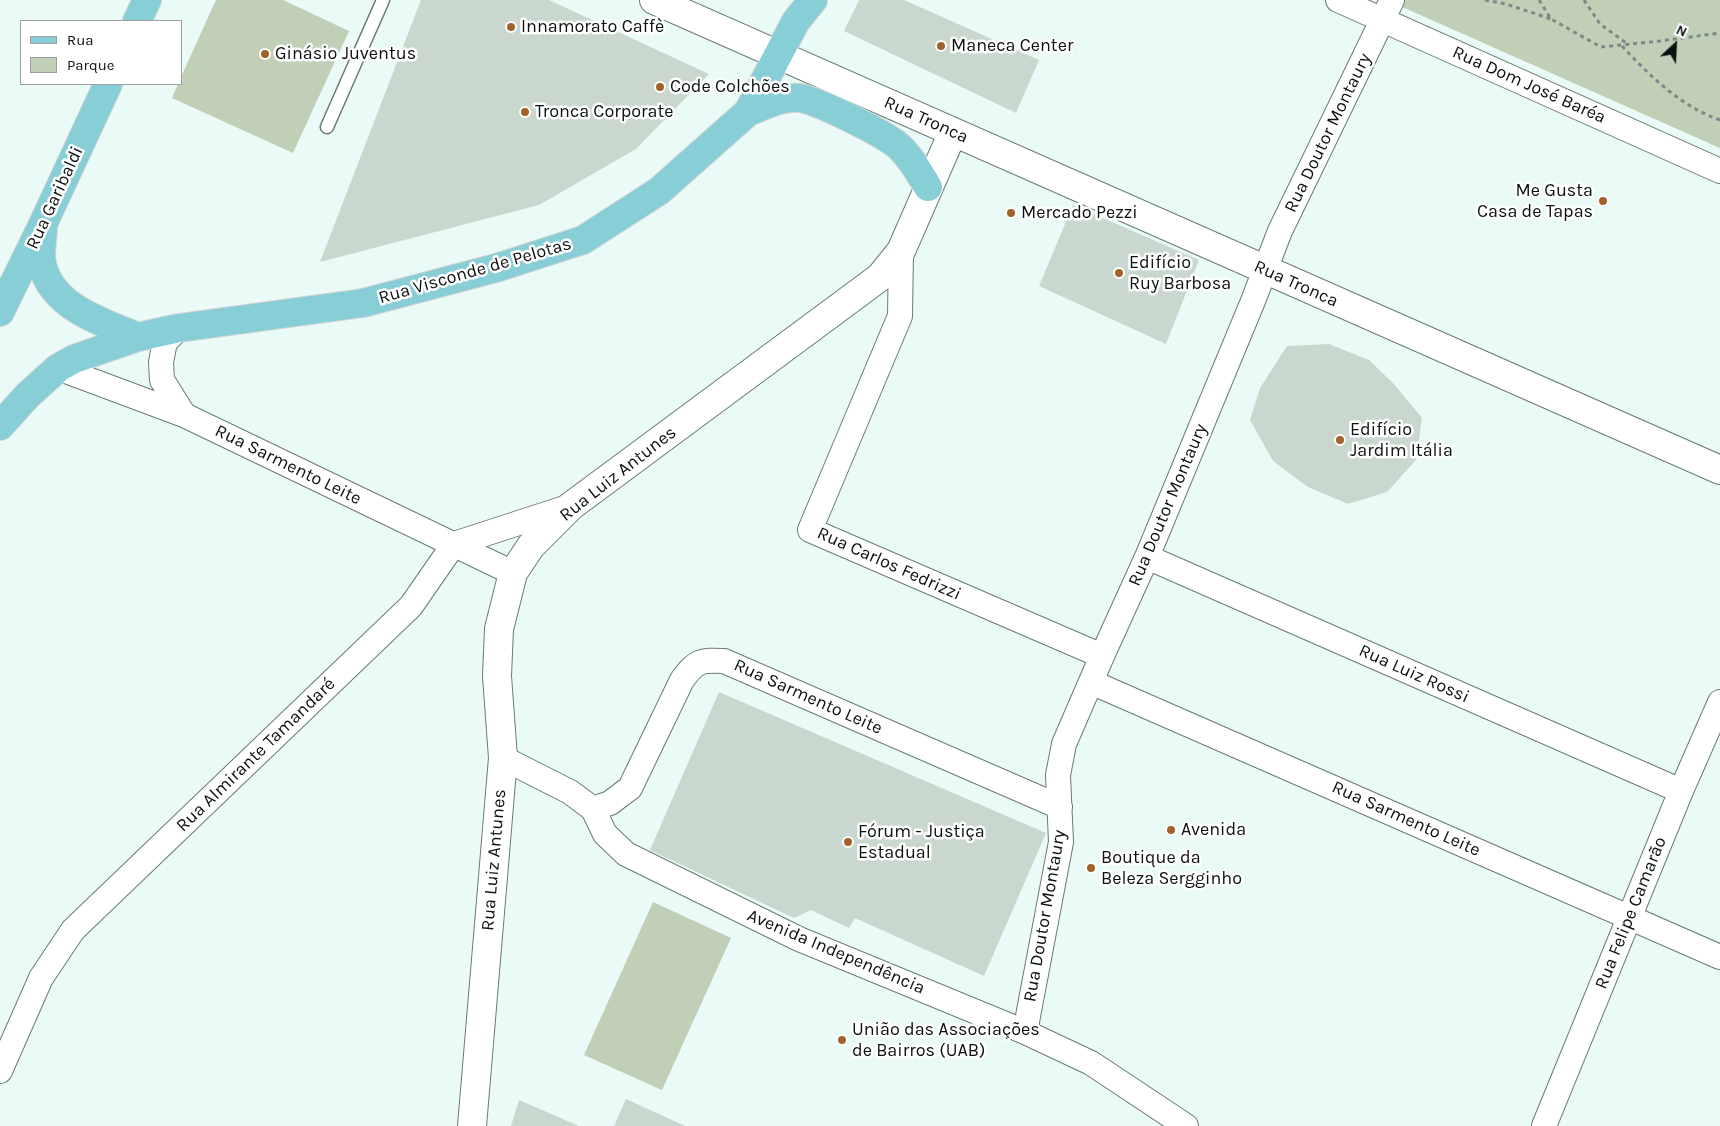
<!DOCTYPE html>
<meta charset="utf-8">
<style>
body{margin:0}
#map{position:relative;width:1720px;height:1126px;overflow:hidden;background:#e9faf7;font-family:Karla,sans-serif}
canvas{display:block}
.legend{position:absolute;left:20px;top:20px;width:162px;height:65px;box-sizing:border-box;background:#fff;border:1px solid #9da09f;margin:0;padding:6px 9px;list-style:none;font-size:15px;color:#0b1110}
.legend li{display:flex;align-items:center;gap:10px;height:25px}
.legend b{width:25px;border:1px solid #9da09f}
.north{position:absolute;left:1650px;top:20px;width:50px;height:50px;-webkit-text-stroke:4px #fff;paint-order:stroke;rotate:25deg;font-size:14px;font-weight:700;line-height:20px;text-align:center;color:#0b1110}
.north::after{content:'';display:block;margin:auto;width:18px;height:22px;background:#0b1110;clip-path:polygon(50% 0,100% 100%,50% 72%,0 100%)}
</style>
<div id="map">
<canvas width="1720" height="1126"></canvas>
<ul class="legend">
<li><b style="height:6px;background:#87ced7"></b>Rua</li>
<li><b style="height:14px;background:#c0cfb6"></b>Parque</li>
</ul>
<div class="north">N</div>
</div>
<script>
const c = document.querySelector('canvas').getContext('2d');
c.lineJoin = 'round';
function fill(path, color) { c.fillStyle = color; c.fill(path, 'evenodd'); }
function strokePath(path, color, width, dash) { c.strokeStyle = color; c.lineWidth = width; c.lineCap = dash ? 'butt' : 'round'; c.setLineDash(dash || []); c.stroke(path); }
function write(font, color, halo, rows, align = 'center') {
  c.font = font + ' Karla,sans-serif'; c.lineWidth = 5; c.setLineDash([]); c.textBaseline = 'middle'; c.strokeStyle = halo; c.fillStyle = color; for (const [text, x, y, turn = 0] of rows) {
    c.save(); c.translate(x, y); c.rotate((+turn || 0) * Math.PI / 180); c.textAlign = isNaN(turn) ? turn : align; if (halo) c.strokeText(text, 0, 0); c.fillText(text, 0, 0); c.restore();
  }
}
const green = new Path2D(`
 M216,0H283L349,31L293,153L172,98L178,84H181V77Z
 M1392,0H1720V148L1391,2Z
 M653,902L731,938L662,1090L584,1055Z`);
const building = new Path2D(`
 M421,0H549L709,74L636,149L539,205L320,262Z
 M859,0H904L1039,60L1016,113L844,31Z
 M1073,205L1199,260L1166,344L1039,286Z
 M1329,344L1369,360L1393,383L1422,418L1416,460L1387,492L1348,504L1308,487L1273,461L1250,420L1260,388L1287,346Z
 M719,692L1046,833L984,976L855,918L849,928L811,910L794,918L650,850Z
 M626,1099L685,1126H614Z
 M519,1100L579,1126H511Z`);
const path = new Path2D(`
 M1485,0L1506,4L1551,19
 M1539,0L1551,19L1601,47L1660,41L1720,33
 M1584,0L1600,24L1629,45
 M1622,46C1650,76 1680,106 1720,120`);
const service = new Path2D(`
 M327,127L383,0`);
const minor = new Path2D(`
 M1338,0L1720,171
 M901,251L900,316L810,530L1102,656
 M179,328L165,342L161,362L162,380L184,415
 M58,368L184,415L513,573
 M1147,557L1681,791
 M1091,682L1720,957
 M503,758L570,792L593,809L605,834L626,854L799,939L1025,1032L1091,1063L1186,1126
 M593,809L610,803L630,788L682,680C697,660 700,660 724,661L1060,807
 M1025,1032L1061,842L1058,775L1064,744L1102,656L1147,557L1253,301L1280,231L1392,0
 M0,1071L41,978L73,930L411,606L454,544L571,506
 M1544,1126L1681,791L1720,702`);
const tertiary = new Path2D(`
 M654,0L1720,470
 M472,1126L503,758L497,676L499,629L513,573L531,546L571,506L880,277L901,251L953,132`);
const primary = new Path2D(`
 M137,21L147,0
 M748,112C764,106 782,96 800,98C819,101 880,132 896,144C910,155 919,173 928,187
 M43,230C42,239 41,249 41,258C47,306 100,321 138,337
 M0,312L43,224L108,84
 M0,426L28,395L58,368L74,359L138,337L179,328L363,303L496,268L583,240L659,191L748,112L796,21L813,0`);
const markers = [
 [511,27,5,"#a1612a"],
 [941,46,5,"#a1612a"],
 [265,54,5,"#a1612a"],
 [660,87,5,"#a1612a"],
 [525,112,5,"#a1612a"],
 [1603,201,5,"#a1612a"],
 [1011,213,5,"#a1612a"],
 [1119,273,5,"#a1612a"],
 [1340,440,5,"#a1612a"],
 [1171,830,5,"#a1612a"],
 [848,842,5,"#a1612a"],
 [1091,868,5,"#a1612a"],
 [842,1040,5,"#a1612a"]
];
const poiNames = [
 ["Innamorato Caffè",521,27],
 ["Maneca Center",951,46],
 ["Ginásio Juventus",275,54],
 ["Code Colchões",670,87],
 ["Tronca Corporate",535,112],
 ["Me Gusta",1593,191,"right"],
 ["Casa de Tapas",1593,212,"right"],
 ["Mercado Pezzi",1021,213],
 ["Edifício",1129,263],
 ["Ruy Barbosa",1129,284],
 ["Edifício",1350,430],
 ["Jardim Itália",1350,451],
 ["Avenida",1181,830],
 ["Fórum - Justiça",858,832],
 ["Estadual",858,853],
 ["Boutique da",1101,858],
 ["Beleza Sergginho",1101,879],
 ["União das Associações",852,1030],
 ["de Bairros (UAB)",852,1051]
];
const streetNames = [
 ["Rua Dom José Baréa",1529,85,24],
 ["Rua Tronca",926,120,24],
 ["Rua Doutor Montaury",1328,133,-64],
 ["Rua Garibaldi",55,198,-65],
 ["Rua Visconde de Pelotas",475,271,-16],
 ["Rua Tronca",1296,284,24],
 ["Rua Sarmento Leite",288,465,26],
 ["Rua Luiz Antunes",618,474,-38],
 ["Rua Doutor Montaury",1168,505,-67],
 ["Rua Carlos Fedrizzi",889,564,24],
 ["Rua Luiz Rossi",1414,674,24],
 ["Rua Sarmento Leite",808,697,24],
 ["Rua Almirante Tamandaré",256,755,-44],
 ["Rua Sarmento Leite",1406,819,24],
 ["Rua Luiz Antunes",494,860,-85],
 ["Rua Felipe Camarão",1631,913,-68],
 ["Rua Doutor Montaury",1045,916,-80],
 ["Avenida Independência",836,952,23]
];
fill(green, '#c0cfb6');
fill(building, '#cad7ce');
strokePath(service, '#6b7a77', 15);
strokePath(minor, '#6b7a77', 26);
strokePath(tertiary, '#6b7a77', 30);
strokePath(primary, '#d3d4d4', 30);
strokePath(path, '#7e8a88', 3, [4, 4]);
strokePath(service, '#fff', 12);
strokePath(minor, '#fff', 24);
strokePath(tertiary, '#fff', 28);
strokePath(primary, '#87ced7', 28);
for (const [x, y, r, color] of markers) { const dot = new Path2D(); dot.arc(x, y, r, 0, 2 * Math.PI); c.fillStyle = color; c.fill(dot); strokePath(dot, '#fff', 2); }
write('18px', '#0b1110', '#fff', poiNames, 'left');
write('18px', '#0b1110', '#fff', streetNames);
</script>
